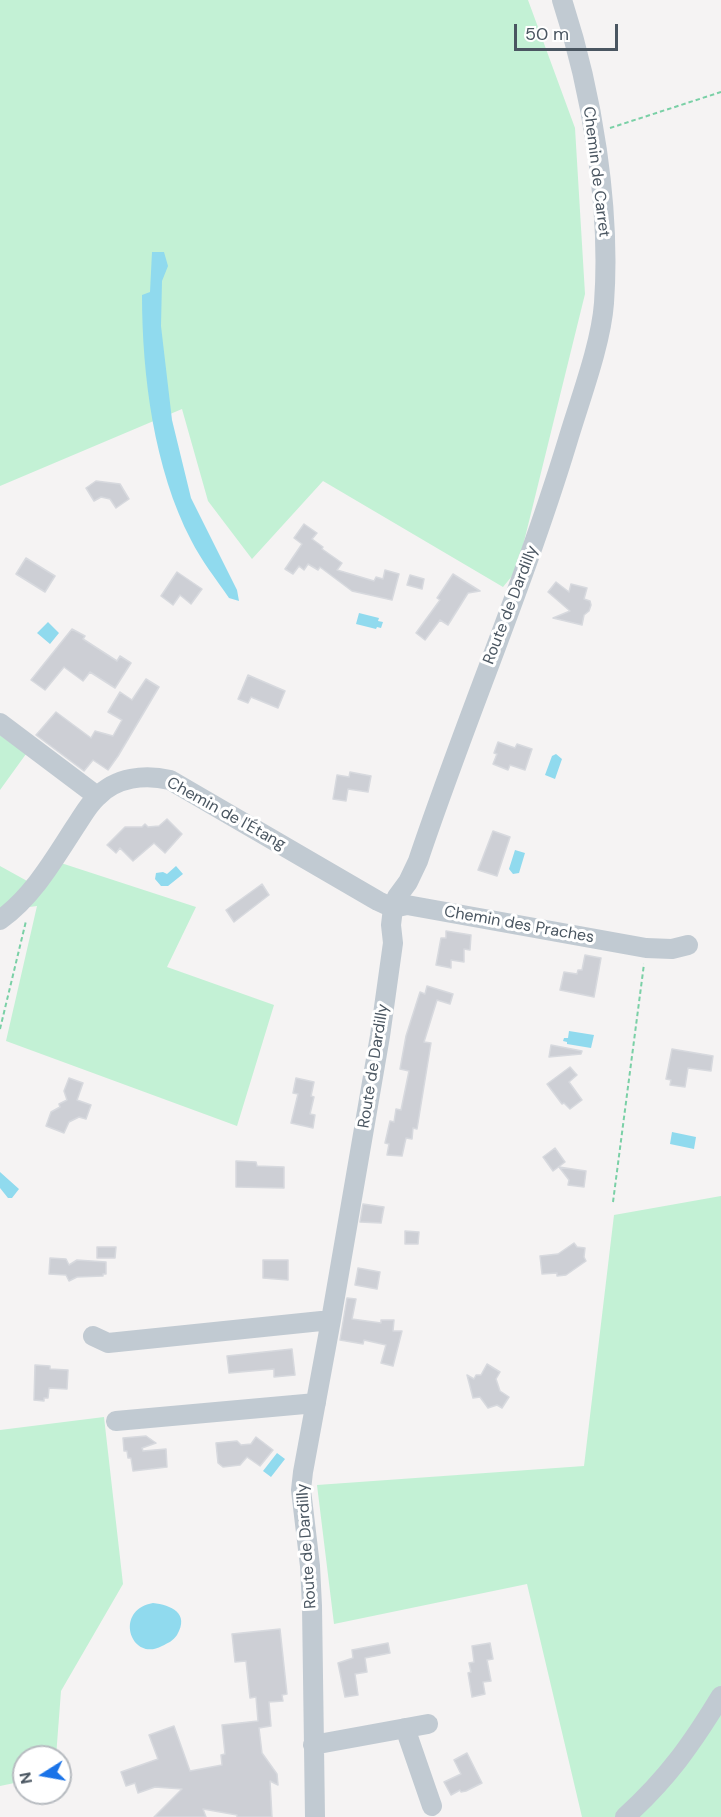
<!DOCTYPE html>
<meta charset="utf-8">
<style>
body{margin:0}
#map{position:relative;width:721px;height:1817px;overflow:hidden;background:#f5f3f3;font-family:"DM Sans",sans-serif}
canvas{display:block}
.north{position:absolute;left:12px;top:1745px;width:60px;height:60px;box-sizing:border-box;background:#fff;border:2px solid #b7bbc0;border-radius:50%;rotate:259deg;font-size:16px;font-weight:700;line-height:24px;text-align:center;color:#4a5661}
.north::after{content:'';display:block;margin:auto;width:21px;height:27px;background:#1a73e8;clip-path:polygon(50% 0,100% 100%,50% 72%,0 100%)}
.scale{position:absolute;left:514px;top:24px;width:104px;height:27px;box-sizing:border-box;border:3px solid #4a5661;border-top:0;padding-left:8px;font-size:18px;line-height:21px;white-space:nowrap;color:#4a5661;-webkit-text-stroke:4px #fff;paint-order:stroke}
</style>
<div id="map">
<canvas width="721" height="1817"></canvas>
<div class="north">N</div>
<div class="scale">50 m</div>
</div>
<script>
const c = document.querySelector('canvas').getContext('2d');
c.lineJoin = 'round';
function fill(path, color) { c.fillStyle = color; c.fill(path, 'evenodd'); }
function strokePath(path, color, width, dash) { c.strokeStyle = color; c.lineWidth = width; c.lineCap = dash ? 'butt' : 'round'; c.setLineDash(dash || []); c.stroke(path); }
function write(font, color, halo, rows, align = 'center') {
  c.font = font + ' "DM Sans",sans-serif'; c.lineWidth = 6; c.setLineDash([]); c.textBaseline = 'middle'; c.strokeStyle = halo; c.fillStyle = color; for (const [text, x, y, turn = 0] of rows) {
    c.save(); c.translate(x, y); c.rotate((+turn || 0) * Math.PI / 180); c.textAlign = isNaN(turn) ? turn : align; if (halo) c.strokeText(text, 0, 0); c.fillText(text, 0, 0); c.restore();
  }
}
const green = new Path2D(`
 M0,0H528L575,128L585,294L517,570L503,587L323,481L252,559L208,501L182,409L0,486Z
 M0,735L26,754L0,790Z
 M61,863L196,907L167,967L274,1005L237,1126L6,1041L37,906L7,910L0,914V866L38,887Z
 M721,1196V1817H582L527,1584L334,1624L317,1485L584,1466L614,1215Z
 M104,1417L123,1584L61,1691L56,1757H24V1781L0,1786V1430Z`);
const water = new Path2D(`
 M152,252H164L168,266L162,281L161,326L172,420L191,498L237,590L239,601L229,598C216,579 201,560 191,540C154,469 142,375 142,295L150,292Z
 M359,613L379,618L378,621L383,622L381,628L377,627L376,629L356,624Z
 M48,622L59,633L50,644L37,633Z
 M556,754L562,759L555,779L545,775L552,756Z
 M515,850L525,853L519,873L513,874L509,869Z
 M176,866L183,874L168,886H161L155,879L156,873L163,872L167,874Z
 M569,1031L594,1035L591,1048L567,1044V1042L563,1041L564,1038H568Z
 M672,1132L696,1137L694,1149L670,1144Z
 M0,1172L19,1189L12,1198H8L0,1188Z
 M277,1453L285,1459L271,1477L263,1471Z
 M153,1603C171,1605 190,1613 177,1635C173,1641 168,1643 162,1646C131,1663 113,1610 153,1603Z`);
const building = new Path2D(`
 M96,481L120,484L129,499L116,508L110,499L101,497L94,501L86,488Z
 M304,524L317,533L312,539L323,547L322,549L342,563L337,570L374,581L376,577L383,579L385,570L399,574L392,600L352,591L320,567L318,570L308,564L304,570L299,566L293,574L285,569L302,544L294,538Z
 M26,558L55,576L45,592L16,574Z
 M177,572L202,589L191,604L180,595L173,605L161,596Z
 M453,574L480,591L468,593L448,625L440,620L425,640L416,633L440,600L437,598Z
 M410,575L424,579L422,589L407,585Z
 M556,582L569,592L571,584L587,588L584,599L590,601L591,605L589,611L584,615L582,625L553,618L570,611L548,592Z
 M72,629L85,636L83,639L117,661L120,656L131,663L115,688L90,672L83,681L64,667L45,690L31,680Z
 M248,675L285,691L278,708L251,697L248,703L238,699Z
 M146,679L159,687L118,756L108,770L93,760L84,771L36,735L56,712L91,738L95,731L113,736L122,720L108,712L120,692L132,700Z
 M498,742L515,748L517,744L532,749L525,770L510,765L508,770L493,764L497,754L494,753Z
 M350,772L371,776L368,792L348,789L346,801L333,799L337,775L349,777Z
 M167,819L182,834L165,853L154,843L133,861L120,848L116,853L107,845L125,827H142L145,824L148,827L159,826Z
 M493,831L510,837L497,876L478,870Z
 M262,884L269,895L234,922L226,910Z
 M446,931L471,935L470,950L464,949V962L451,960V968L436,965L441,938H446Z
 M585,955L601,958L594,997L560,990L564,972L577,974L578,970H582Z
 M427,986L453,994L450,1004L437,1000L424,1042L431,1043L417,1129L413,1128L412,1139L406,1138L402,1156L387,1155L389,1144L385,1143L390,1121L394,1122L396,1109L401,1110L409,1071L400,1069L406,1036L420,992L425,994Z
 M551,1045L582,1051L581,1054L549,1057Z
 M672,1049L713,1056L711,1071L688,1068L685,1087L670,1085L671,1080L666,1079Z
 M570,1067L577,1075L569,1082L582,1100L570,1109L564,1103L562,1104L547,1084Z
 M69,1078L83,1083L77,1100L91,1105L86,1119L79,1117L69,1122L64,1133L46,1126L51,1112L60,1107L59,1104L67,1100L64,1091Z
 M296,1078L314,1082L311,1096L314,1097L310,1114L315,1115L313,1128L291,1123L298,1094L293,1093Z
 M555,1148L565,1162L553,1171L543,1157Z
 M236,1161L256,1162L257,1166L284,1167V1188L236,1187Z
 M559,1167L586,1171L584,1187L568,1185L569,1180Z
 M363,1204L384,1207L381,1223L360,1222Z
 M405,1231L419,1232L418,1244H405Z
 M574,1243L577,1247L585,1248L584,1257L586,1261L566,1275L557,1276V1273L542,1274L540,1256L558,1254Z
 M97,1247H116L115,1258H97Z
 M50,1258L66,1259L69,1265L77,1260L106,1262V1274H103V1276L77,1277L69,1281L66,1275L49,1274Z
 M263,1260H288V1280L263,1278Z
 M358,1268L380,1272L377,1289L355,1285Z
 M347,1298L356,1299L352,1319L381,1323V1320H394L393,1331H402L393,1366L381,1363L386,1345L364,1340L363,1344L340,1340Z
 M292,1349L295,1375L274,1377V1369L229,1373L227,1356Z
 M487,1364L500,1372L496,1379L500,1391L509,1397L502,1408L497,1405L488,1408L480,1397L473,1398L467,1375L474,1379L476,1375H481Z
 M35,1365L50,1366V1369L68,1370L67,1389L49,1388L48,1398H44V1401L34,1400Z
 M146,1436L156,1443L142,1448L143,1451L166,1449L167,1467L133,1471L131,1458H128L127,1451H124L123,1438Z
 M256,1437L273,1450L260,1466L247,1457L240,1465L223,1467L218,1463L216,1443L237,1441L241,1445L251,1444Z
 M280,1629L287,1694L282,1695L283,1701L269,1702L271,1726L259,1728L262,1753L277,1774L278,1785L270,1781L272,1817H237V1815L203,1809L206,1817H154L182,1789L155,1787L138,1793L135,1783L126,1786L121,1772L158,1759L149,1735L174,1726L190,1771L222,1765L221,1755L225,1754L222,1725L258,1721L256,1697L250,1698L246,1661L235,1662L232,1634Z
 M388,1643L390,1653L365,1658L367,1672L355,1674L358,1695L345,1697L338,1663L353,1658L352,1650Z
 M490,1643L493,1659L487,1660L491,1681L483,1682L485,1694L472,1697L468,1673L471,1672L469,1663L474,1662L472,1646Z
 M467,1753L482,1783L466,1791L461,1792L460,1790L451,1795L444,1782L461,1774L454,1760Z`);
const path = new Path2D(`
 M610,128L721,92
 M0,1029L26,921
 M613,1202L644,964`);
const minor = new Path2D(`
 M0,723L97,796
 M0,920C33,896 53,861 75,827C82,817 88,805 97,797C116,777 145,774 170,780L378,901L393,908L407,905L646,948L672,949L688,945
 M93,1336L108,1343L331,1320
 M116,1421L316,1403
 M405,1728L432,1806
 M313,1745L428,1724
 M315,1817L312,1606L310,1566L301,1490L303,1472L331,1320L380,1036L393,943L391,925L393,908L397,897L408,882L418,861C465,721 524,584 567,443C579,402 601,345 604,303C611,207 592,91 562,0
 M625,1817C667,1779 692,1744 721,1696`);
const streetNames = [
 ["Chemin de Carret",596,172,83],
 ["Route de Dardilly",511,605,-69],
 ["Chemin de l'Étang",226,814,29],
 ["Chemin des Praches",519,925,10],
 ["Route de Dardilly",374,1066,-81],
 ["Route de Dardilly",307,1546,-94]
];
fill(green, '#c3f1d5');
fill(water, '#90daee');
fill(building, '#cdcfd5');
strokePath(building, '#d7d9de', 1.5);
strokePath(path, '#7ad0a6', 2, [4.5, 3]);
strokePath(minor, '#c1cad2', 20);
write('16px', '#4a5661', '#fff', streetNames);
</script>
